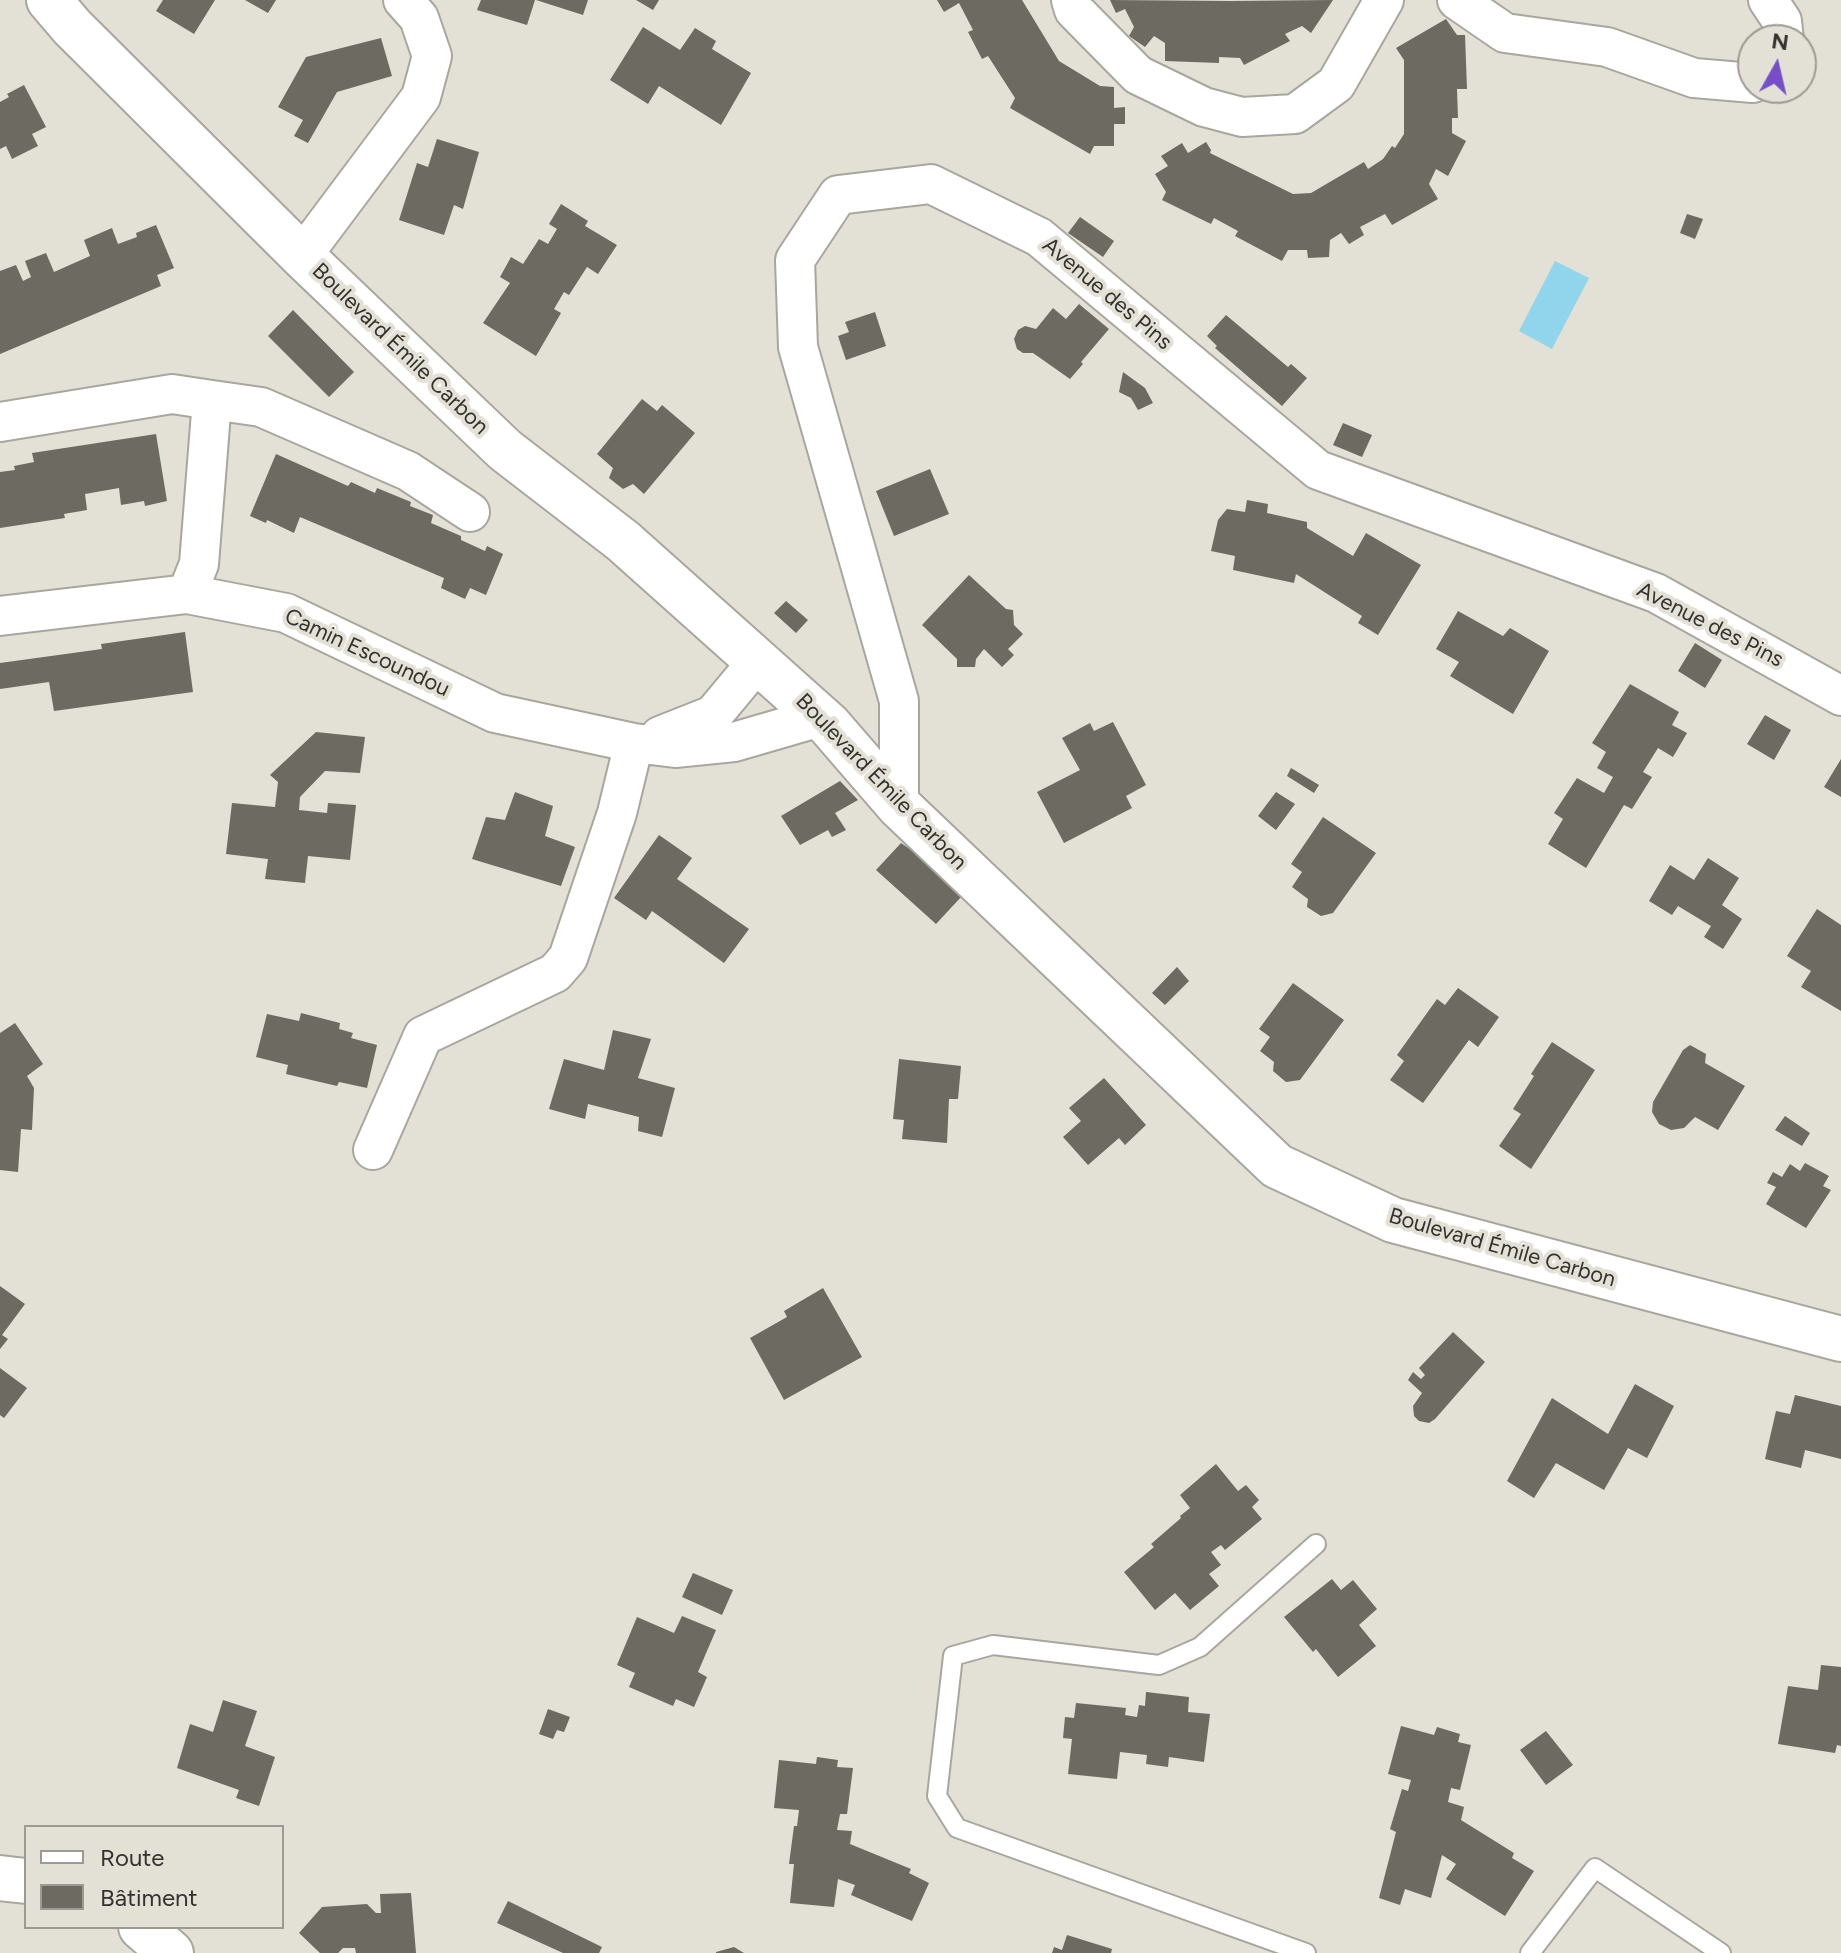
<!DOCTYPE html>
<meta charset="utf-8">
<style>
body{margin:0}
#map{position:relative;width:1841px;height:1953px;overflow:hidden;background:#e3e0d6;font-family:Figtree,sans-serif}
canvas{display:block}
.legend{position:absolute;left:24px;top:1825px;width:260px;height:104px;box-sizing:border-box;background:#e3e0d6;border:2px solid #9d9a93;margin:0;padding:10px 14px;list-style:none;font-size:24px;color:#33322e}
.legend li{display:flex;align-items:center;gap:16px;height:40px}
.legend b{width:40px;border:2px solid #9d9a93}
.north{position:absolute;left:1737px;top:24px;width:80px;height:80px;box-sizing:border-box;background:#e3e0d6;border:2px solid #9d9a93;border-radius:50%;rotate:8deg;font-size:22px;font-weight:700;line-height:32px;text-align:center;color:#33322e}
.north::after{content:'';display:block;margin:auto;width:28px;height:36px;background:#754fc8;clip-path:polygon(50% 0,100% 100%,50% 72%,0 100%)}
</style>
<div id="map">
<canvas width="1841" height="1953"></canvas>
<ul class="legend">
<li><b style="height:10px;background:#fff"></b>Route</li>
<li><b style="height:22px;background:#6c6a61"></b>Bâtiment</li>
</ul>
<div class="north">N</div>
</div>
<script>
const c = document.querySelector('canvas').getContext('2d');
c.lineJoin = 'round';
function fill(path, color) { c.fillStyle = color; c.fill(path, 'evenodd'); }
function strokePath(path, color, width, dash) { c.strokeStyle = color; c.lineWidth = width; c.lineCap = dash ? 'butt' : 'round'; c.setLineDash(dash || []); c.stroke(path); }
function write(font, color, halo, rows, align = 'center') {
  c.font = font + ' Figtree,sans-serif'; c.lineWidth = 8; c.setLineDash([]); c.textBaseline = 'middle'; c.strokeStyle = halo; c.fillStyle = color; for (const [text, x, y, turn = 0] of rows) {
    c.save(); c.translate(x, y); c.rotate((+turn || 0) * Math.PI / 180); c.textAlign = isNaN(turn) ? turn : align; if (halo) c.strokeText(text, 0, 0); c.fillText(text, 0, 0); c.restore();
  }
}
const water = new Path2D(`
 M1555,261L1589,278L1552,349L1519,331Z`);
const building = new Path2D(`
 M163,0H215L194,34L156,11Z
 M245,0H276L268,13Z
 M481,0H535L527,25L477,10Z
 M536,0H588L583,15Z
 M636,0H659L653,10Z
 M937,0H1022L1059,61L1100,86L1114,87V108L1125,107V124H1114V146H1094L1090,154L1010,108L1015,98L988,56L982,59L968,32L973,30L959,3L944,12Z
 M1110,0L1231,1L1333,0L1311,33L1302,26L1285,34L1290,41L1244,65L1240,58L1219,57V63L1165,61V43L1154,36L1145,47L1129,36L1134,27L1125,9L1116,13Z
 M1446,19L1457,35H1465L1467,89H1457L1458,118H1452V133L1466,141L1448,176L1436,169L1429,184L1438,199L1392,225L1385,214L1360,227L1364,235L1349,244L1341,233L1330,240L1329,257L1308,258L1307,250H1288L1282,261L1235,236L1238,231L1214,218L1211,224L1162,200L1166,192L1155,174L1168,166L1161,156L1182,143L1188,153L1206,142L1211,150L1210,153L1293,194L1311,193L1364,162L1368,169L1383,159L1392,146L1395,148L1404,134V60L1396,48Z
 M643,27L680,50L695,28L716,41L712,49L751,73L721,125L659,86L648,104L610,80Z
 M381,38L392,76L337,92L308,143L294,136L303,120L278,107L306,57Z
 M24,85L46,127L32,134L38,146L12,159L6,146L0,149V102L9,97L7,94Z
 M437,139L479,152L463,209L454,205L444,235L399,220L417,163L428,167Z
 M561,204L588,221L585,226L617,245L598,274L587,267L569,295L564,292L554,309L561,313L536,356L483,323L510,283L500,277L511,257L523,264L539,239L548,244L557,229L549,224Z
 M1687,214L1703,219L1695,239L1680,233Z
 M1080,217L1114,241L1103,257L1068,233Z
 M156,225L174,268L157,275L161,286L0,354V271L16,265L23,281L31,277L25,261L46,253L54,272L90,256L84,240L112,228L118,244L137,237L136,233Z
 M1079,304L1109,329L1081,362L1083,364L1070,379L1033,353H1023L1017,349L1014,339L1018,330L1025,326L1036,329L1053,308L1066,319Z
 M293,310L354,372L329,397L268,336Z
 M875,312L886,346L846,360L838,336L849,332L845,322Z
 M1226,315L1288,367L1291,364L1307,378L1282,406L1215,348L1217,346L1207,336Z
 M1123,372L1145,388L1153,403L1138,410L1131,398L1119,392Z
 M642,399L657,411L662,405L695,433L644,494L633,484L623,489L609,478L613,468L597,454Z
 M1343,423L1372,435L1362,457L1333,445Z
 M156,434L167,501L145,506L144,501L121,505L119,488L85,494L87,510L64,514L65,518L0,528V472L15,470L14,466L34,462L32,453Z
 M276,454L348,486L351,482L375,493L377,488L411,502L410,506L433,515L431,523L461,536V540L485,551L487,546L503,554L486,595L470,588L465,599L441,588L444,578L300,517L294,533L267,520L266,523L250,516Z
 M930,469L949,514L894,536L876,491Z
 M1247,500L1268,504L1267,513L1307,522V528L1353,556L1366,533L1421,565L1378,635L1358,623L1362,616L1296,574L1294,583L1233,570L1235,556L1211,551L1218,520L1227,509L1245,512Z
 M969,575L1006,609L1013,610L1014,625L1023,634L1008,649L1014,655L1002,667L984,649L976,659L975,667H957V659L922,625Z
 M786,601L808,620L796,633L774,613Z
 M1458,611L1503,636L1510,628L1549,651L1513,714L1450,676L1459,662L1436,649Z
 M185,632L193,692L54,711L49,682L0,689V663L102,649L101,644Z
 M1695,643L1722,660L1705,688L1678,671Z
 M1630,684L1679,712L1672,725L1687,733L1673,757L1658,748L1643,772L1652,777L1632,809L1624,805L1586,868L1548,844L1563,819L1554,813L1577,778L1604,793L1613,777L1597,768L1606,752L1592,743Z
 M1765,715L1791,730L1774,760L1747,744Z
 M1113,722L1146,785L1126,796L1132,808L1064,843L1037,792L1080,770L1062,738L1090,723L1094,731Z
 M316,732L365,737L360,773L325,771L300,797L299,810L327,813L328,803L356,805L350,860L308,856L305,883L265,879L268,859L226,854L232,803L275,807L278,782L270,775Z
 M1841,759V797L1824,787Z
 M1291,768L1319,785L1314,793L1287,776Z
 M840,781L858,800L835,813L846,830L832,837L828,830L800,845L781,816Z
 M515,792L553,806L545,836L575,847L561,886L472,859L486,817L505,820Z
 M1276,792L1295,804L1276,830L1258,816Z
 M1323,817L1376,853L1333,913L1321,916L1307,907L1308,899L1292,887L1302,872L1291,864Z
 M659,835L692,858L677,879L749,929L724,963L652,911L646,920L614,898Z
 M901,843L917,854L962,896L936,924L876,870Z
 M1708,858L1739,878L1722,905L1742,919L1723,949L1704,937L1711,926L1678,906L1672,915L1649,901L1670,865L1694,880Z
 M1817,909L1841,925V1011L1801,987L1811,971L1787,956Z
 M1177,967L1189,981L1165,1005L1152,993Z
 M1293,983L1344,1020L1300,1080L1286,1082L1273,1071L1274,1062L1260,1051L1270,1037L1259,1029Z
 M1458,988L1499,1017L1478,1047L1469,1040L1423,1103L1390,1080L1404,1061L1397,1055L1437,999L1445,1005Z
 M301,1013L340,1023L339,1029L353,1033L351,1038L377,1045L367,1088L339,1082L337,1086L286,1074L288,1065L256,1057L267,1014L299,1021Z
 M15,1023L43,1064L27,1076L34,1088L32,1130L21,1129L18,1172L0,1170V1033Z
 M613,1030L651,1039L638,1078L675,1088L662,1137L638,1131L639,1117L588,1104L585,1119L549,1109L564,1059L604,1070Z
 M1552,1042L1595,1070L1531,1169L1499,1146L1521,1114L1513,1109L1534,1076L1531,1074Z
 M1690,1045L1706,1054L1705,1063L1745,1086L1718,1130L1695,1117L1684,1128L1671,1130L1659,1124L1652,1112L1653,1102L1683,1050Z
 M899,1059L961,1066L958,1099H949L947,1143L902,1139L904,1120L893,1119Z
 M1104,1078L1146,1125L1125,1145L1119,1138L1088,1165L1063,1137L1081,1121L1069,1108Z
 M1785,1116L1810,1133L1802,1146L1775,1130Z
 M1805,1163L1829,1176L1823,1186L1831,1190L1806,1228L1766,1204L1776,1187L1767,1183L1773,1172L1782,1177L1790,1164L1800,1171Z
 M0,1286L25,1304L2,1335L8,1339L0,1349Z
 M823,1288L862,1357L784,1400L750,1338L787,1317L784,1311Z
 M1453,1332L1485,1362L1435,1419L1429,1423L1419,1421L1414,1416L1413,1406L1422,1393L1408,1380L1413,1372L1421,1379L1425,1375L1419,1368Z
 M0,1368L27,1388L4,1418L0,1415Z
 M1635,1384L1674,1406L1647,1458L1628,1448L1604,1490L1556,1463L1534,1498L1507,1481L1552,1398L1608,1434Z
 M1795,1395L1841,1406V1459L1805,1450L1801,1468L1765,1459L1776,1411L1790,1414Z
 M1216,1464L1238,1491L1246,1485L1259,1500L1252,1507L1262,1519L1225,1550L1221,1545L1211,1552L1221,1565L1209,1574L1219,1586L1190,1610L1175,1593L1155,1610L1124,1572L1154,1547L1151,1544L1181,1518L1180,1516L1190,1508L1180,1495Z
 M693,1573L733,1590L722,1615L682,1597Z
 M1332,1579L1341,1590L1353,1580L1377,1609L1359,1625L1376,1646L1338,1677L1316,1649L1313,1652L1284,1617Z
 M682,1616L716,1630L698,1672L707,1677L694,1707L676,1699L673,1706L629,1687L635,1673L617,1665L637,1617L674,1633Z
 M1821,1665L1841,1667V1746L1837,1745L1835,1753L1778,1744L1788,1686L1818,1690Z
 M1146,1692L1189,1697L1188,1712L1210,1714L1204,1762L1169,1757L1168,1767L1146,1764L1147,1755L1120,1752L1117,1779L1068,1774L1072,1739L1063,1738L1065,1717L1074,1718L1076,1703L1126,1708L1125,1715L1137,1717L1139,1705L1145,1706Z
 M223,1700L257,1711L245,1746L275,1757L259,1806L236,1798L239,1790L177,1768L190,1724L213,1732Z
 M548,1709L570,1717L564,1732L557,1730L553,1739L539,1734Z
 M1401,1726L1434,1735L1437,1727L1460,1734L1458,1742L1471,1745L1460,1790L1451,1788L1448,1802L1464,1807L1461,1820L1514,1853L1512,1858L1534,1871L1505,1916L1446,1879L1456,1864L1442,1855L1431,1898L1405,1889L1400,1905L1379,1898L1396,1832L1390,1829L1402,1789L1408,1791L1411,1780L1388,1774Z
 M1546,1731L1573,1765L1546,1785L1520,1750Z
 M817,1757L838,1760L837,1767L853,1768L847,1814H840L837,1830L852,1831L850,1844L911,1869L909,1873L929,1883L912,1921L851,1895L855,1885L838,1879L834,1907L790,1903L794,1864H789L794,1826H797L799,1810L774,1808L779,1760L816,1764Z
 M411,1893L416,1953H356L355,1948H343L338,1953H320L299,1933L322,1907L367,1904L376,1913H381L380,1894Z
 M508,1901L602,1947L599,1953H563L497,1923Z
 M1067,1935L1112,1949L1111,1953H1052L1054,1947L1062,1950Z
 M734,1947L744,1953H716V1952Z`);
const service = new Path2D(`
 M1306,1953L957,1828L937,1796L953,1656L993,1645L1159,1665L1200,1647L1316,1544
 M1530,1953L1595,1868L1721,1953`);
const minor = new Path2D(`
 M1071,0L1074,10L1138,75L1204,107L1242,117L1295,114L1336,84L1384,0
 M1457,0L1505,33L1607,47L1694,78L1753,83
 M1768,0L1782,21L1784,40
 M302,256L421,97L432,56L419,18L403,0
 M0,422L172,394L212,400
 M187,594L199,564L212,400L261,407L408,471L470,512
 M0,616L187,594L286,613L495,713L634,743L675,748L734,742L820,717
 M660,736L713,715L758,661
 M899,806V701L798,347L795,260L838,195L931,184L1039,237L1318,470L1656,593L1841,696
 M373,1150L423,1036L555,973L568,958L617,813L634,743`);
const tertiary = new Path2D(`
 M49,0L72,27L302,256L505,450L623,541L829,725L899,806L1277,1166L1393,1220L1841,1339
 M0,1878L26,1881
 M141,1927L171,1953`);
const streetNames = [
 ["Avenue des Pins",1107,294,40],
 ["Boulevard Émile Carbon",400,349,44],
 ["Avenue des Pins",1710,625,27],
 ["Camin Escoundou",367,653,25],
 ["Boulevard Émile Carbon",881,782,46],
 ["Boulevard Émile Carbon",1502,1248,16]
];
fill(water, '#90d5eb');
fill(building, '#6c6a61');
strokePath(service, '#a9a79d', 22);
strokePath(minor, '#a9a79d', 42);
strokePath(tertiary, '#a9a79d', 48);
strokePath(service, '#fff', 18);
strokePath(minor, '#fff', 38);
strokePath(tertiary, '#fff', 44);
write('22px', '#33322e', '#e3e0d6', streetNames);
</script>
